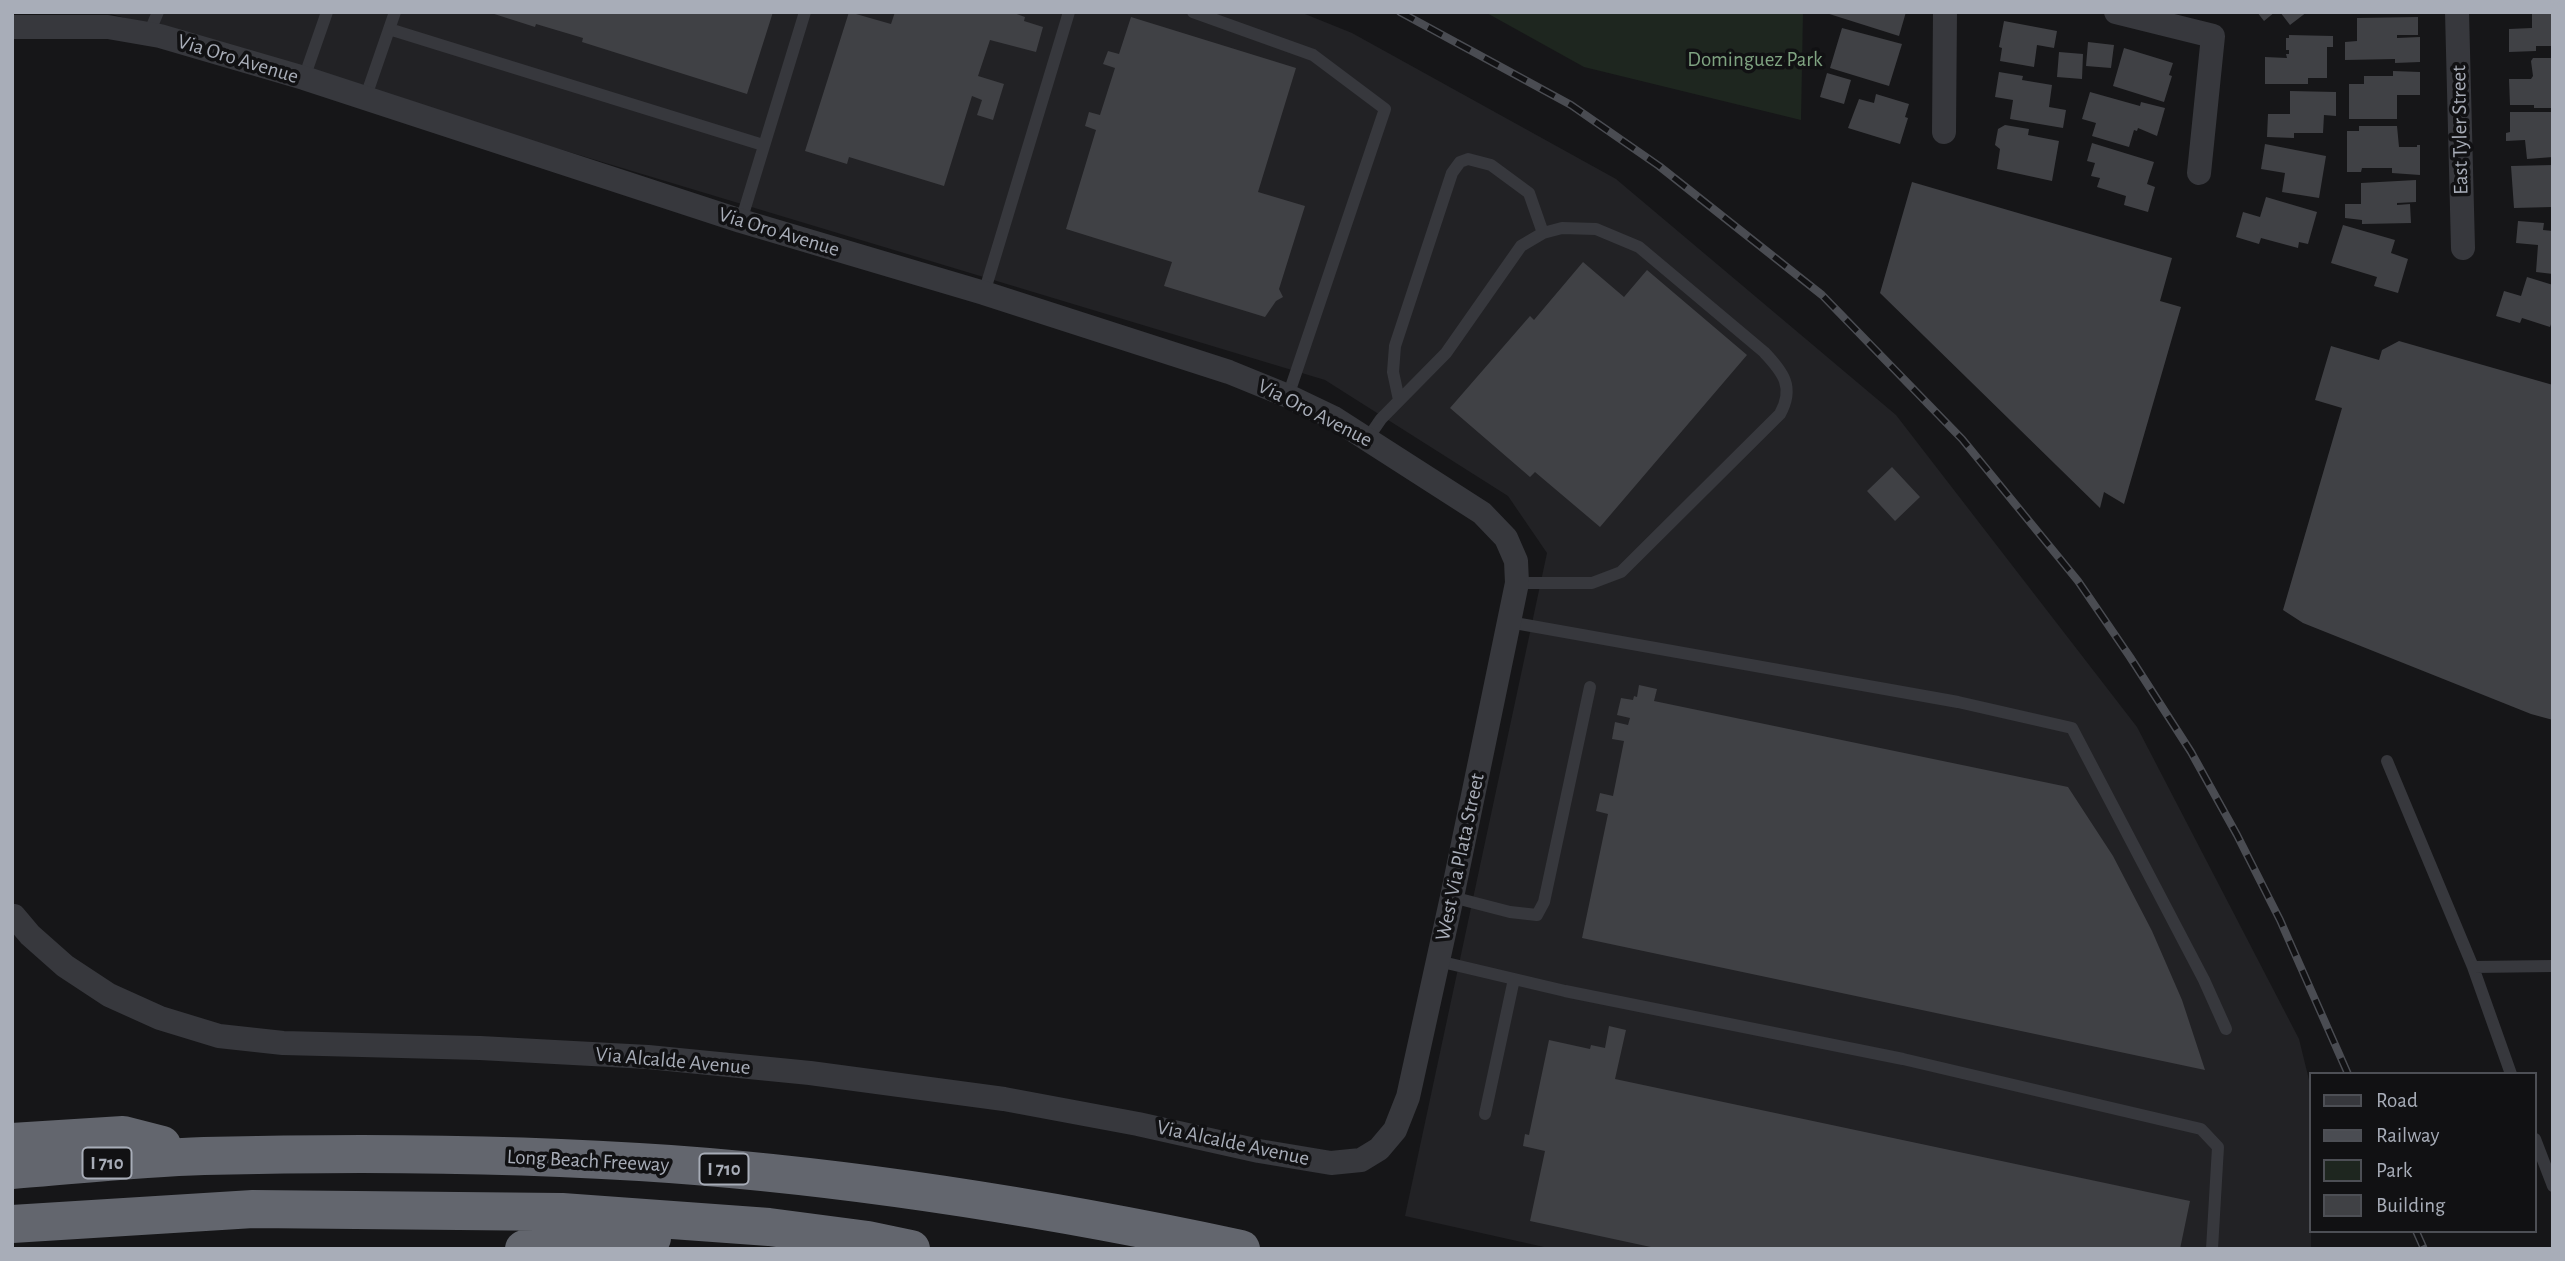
<!DOCTYPE html>
<style>
body{margin:0}
#map{position:relative;width:2565px;height:1261px;overflow:hidden;background:#161618;font-family:"Alegreya Sans",sans-serif}
canvas{display:block}
.frame{position:absolute;inset:0;border:14px solid #a8adb8;pointer-events:none}
.legend{position:absolute;left:2309px;top:1072px;width:228px;height:161px;box-sizing:border-box;background:#111113;border:2px solid #4d4f55;margin:0;padding:9px 12px;list-style:none;font-size:21px;color:#a8adb8}
.legend li{display:flex;align-items:center;gap:14px;height:35px}
.legend b{width:35px;border:2px solid #4d4f55}
</style>
<div id="map">
<canvas width="2565" height="1261"></canvas>
<div class="frame"></div>
<ul class="legend">
<li><b style="height:9px;background:#37383d"></b>Road</li>
<li><b style="height:9px;background:#4a4c52"></b>Railway</li>
<li><b style="height:19px;background:#1e261f"></b>Park</li>
<li><b style="height:19px;background:#404145"></b>Building</li>
</ul>
</div>
<script>
const c = document.querySelector('canvas').getContext('2d');
c.lineJoin = 'round';
function fill(path, color) { c.fillStyle = color; c.fill(path, 'evenodd'); }
function strokePath(path, color, width, dash) { c.strokeStyle = color; c.lineWidth = width; c.lineCap = dash ? 'butt' : 'round'; c.setLineDash(dash || []); c.stroke(path); }
function write(font, color, halo, rows, align = 'center') {
  c.font = font + ' "Alegreya Sans",sans-serif'; c.lineWidth = 7; c.setLineDash([]); c.textBaseline = 'middle'; c.strokeStyle = halo; c.fillStyle = color; for (const [text, x, y, turn = 0] of rows) {
    c.save(); c.translate(x, y); c.rotate((+turn || 0) * Math.PI / 180); c.textAlign = isNaN(turn) ? turn : align; if (halo) c.strokeText(text, 0, 0); c.fillText(text, 0, 0); c.restore();
  }
}
const built = new Path2D(`
 M105,12H1300L1352,33L1616,179L1896,415L2137,727L2299,1039L2311,1088V1249H1553L1405,1216L1547,553L1508,496L1325,380Z`);
const green = new Path2D(`
 M1485,12H1803L1801,120L1584,67Z`);
const building = new Path2D(`
 M488,12H773L747,94L582,42L583,38L536,24L535,27Z
 M849,12L891,24L895,12H1011L1025,17L1024,21L1043,27L1036,52L990,40L978,76L1004,84L993,120L977,115L982,100L972,96L944,186L849,157L847,164L805,151Z
 M1823,12H1906L1899,36Z
 M2257,12H2275L2264,21Z
 M2280,12H2307L2290,25Z
 M2532,12H2553V46H2536V51L2509,52V29L2532,28Z
 M1131,17L1296,68L1258,192L1305,206L1279,289L1283,297L1276,301L1265,317L1164,286L1172,262L1066,229L1096,130L1085,126L1089,112L1100,115L1115,68L1103,64L1108,51L1119,54Z
 M2418,17V35H2397V38L2420,37V62L2395,63V59L2345,60V42L2357,41V18Z
 M2004,21L2057,31L2054,48L2037,45L2034,67L2000,61L2002,48L1999,47Z
 M1842,28L1902,44L1889,86L1830,68Z
 M2289,35L2333,36V47H2327V78H2308V84H2265V57L2287,58L2286,54H2289V50H2286V38H2289Z
 M2088,42L2114,45L2111,68L2086,66Z
 M2124,48L2173,63L2169,75L2172,76L2164,102L2113,86Z
 M2059,52L2083,54L2082,79L2057,77Z
 M2533,58H2553L2551,108H2534V105H2510L2509,79H2531L2533,76L2531,61Z
 M2393,71L2420,72V95H2397V119H2349V84H2364V76H2393Z
 M1999,72L2023,76L2022,80L2052,85L2049,107L2066,110L2063,128L2010,119L2013,100L1995,97Z
 M1827,73L1851,80L1844,104L1820,97Z
 M2290,91L2336,92V116L2324,115L2323,133H2294V138L2267,137L2268,114H2290Z
 M2090,92L2140,106L2141,102L2165,108L2157,136L2138,128L2137,131L2134,130L2129,147L2092,136L2096,123L2082,119Z
 M1876,94L1909,104L1905,117L1908,118L1900,144L1848,128L1859,99L1874,103Z
 M2510,112H2553V157L2527,159L2525,140L2506,141V133L2510,132Z
 M2005,125L2029,129L2028,135L2059,141L2052,181L1997,169L2000,149L1995,145L1998,129Z
 M2359,126H2397L2399,147H2417V145H2420V175L2392,173V168H2362L2361,172H2347V131H2359Z
 M2092,143L2154,162L2147,184L2155,187L2148,212L2124,205L2126,196L2097,187L2100,178L2091,176L2095,163L2087,161Z
 M2265,144L2326,156L2319,198L2282,192L2285,173L2261,169Z
 M2553,165L2552,207L2514,208L2511,166Z
 M2416,180V202L2397,203V205L2410,204L2411,223L2362,224V220L2345,218V204H2361V183Z
 M1912,182L2172,258L2160,301L2181,307L2124,504L2104,492L2100,508L1880,293Z
 M2266,197L2317,212L2308,244L2299,242L2298,248L2261,238L2259,244L2236,237L2243,212L2260,217Z
 M2518,221L2544,223L2543,230L2553,231V274L2536,272L2538,245L2516,243Z
 M2343,225L2395,240L2391,253L2408,259L2398,293L2374,286L2377,277L2331,263Z
 M1583,262L1624,297L1647,270L1747,355L1600,527L1535,472L1530,477L1450,408L1530,316L1534,320Z
 M2527,277L2553,285V319L2550,327L2522,318L2520,323L2496,316L2504,291L2521,296Z
 M2399,341L2553,385V720L2531,714L2303,623L2283,610L2342,408L2315,400L2331,346L2379,360L2382,350Z
 M1892,467L1920,497L1895,521L1867,491Z
 M1639,685L1657,689L1654,701L2068,787L2113,856L2152,931L2182,1000L2205,1070L1582,938L1608,814L1596,811L1600,793L1613,796L1624,741L1612,739L1615,722L1628,725L1630,718L1617,715L1621,698L1633,700L1634,696L1637,697Z
 M1609,1026L1626,1030L1615,1079L2190,1201L2180,1249H1660L1530,1221L1545,1151L1523,1146L1525,1134L1529,1135L1549,1040L1590,1049L1591,1045L1605,1048Z`);
const lane = new Path2D(`
 M1193,12L1313,55L1385,109L1288,396
 M389,29L763,145
 M149,33L158,12
 M304,78L327,12
 M365,99L395,12
 M741,221L805,12
 M984,293L1069,12
 M1399,400L1393,372L1395,346L1452,173L1460,162L1468,159L1491,165L1529,193L1543,233
 M1368,438L1381,419L1446,353L1521,246L1543,233L1562,228L1596,229L1639,247L1764,352C1783,372 1795,387 1780,414L1621,572L1592,583H1517
 M1509,622L1958,702L2072,728L2204,980L2226,1029
 M2387,761L2473,967L2553,966
 M1452,897L1510,912L1537,915L1544,902L1590,687
 M1438,961L1565,991L1903,1059L2201,1129L2218,1147L2212,1249
 M2473,967L2511,1074
 M1485,1114L1514,979
 M2535,1139L2553,1186`);
const street = new Path2D(`
 M2116,12L2213,36L2199,173
 M2457,12L2463,248
 M12,27H108L160,36L304,78L741,221L984,293L1229,372L1288,396L1334,418L1482,513L1506,538L1516,561L1517,583L1452,897L1408,1097L1395,1130L1379,1149L1361,1160L1331,1163L1259,1151L1138,1124L1004,1099L810,1073L648,1057L480,1048L283,1043L219,1036L160,1018L109,995L65,966L30,935L14,916
 M1944,132L1945,12`);
const highway = new Path2D(`
 M12,1142L123,1135L162,1145
 M12,1170C76,1165 140,1158 204,1156C359,1152 516,1153 670,1164C862,1178 1053,1209 1241,1249
 M12,1224L253,1209L562,1212L769,1227L868,1240L911,1249
 M524,1249L652,1238`);
const rail = new Path2D(`
 M1400,12L1571,105L1659,166L1822,295L1962,439L2078,581L2130,657L2191,752L2237,835L2280,920L2348,1074
 M2416,1231L2424,1249`);
const shields = [
 [107,1163,49],
 [724,1169,49]
];
const shieldNames = [
 ["I 710",107,1163],
 ["I 710",724,1169]
];
const streetNames = [
 ["Via Oro Avenue",238,59,17],
 ["East Tyler Street",2460,130,-91],
 ["Via Oro Avenue",779,232,17],
 ["Via Oro Avenue",1315,413,27],
 ["West Via Plata Street",1460,857,-78],
 ["Via Alcalde Avenue",673,1061,5],
 ["Via Alcalde Avenue",1233,1143,12],
 ["Long Beach Freeway",588,1161,3]
];
const parkNames = [
 ["Dominguez Park",1755,60]
];
fill(built, '#222225');
fill(green, '#1e261f');
fill(building, '#404145');
strokePath(lane, '#37383d', 12);
strokePath(street, '#37383d', 24);
strokePath(highway, '#63666e', 38);
strokePath(rail, '#4a4c52', 8);
strokePath(rail, '#111113', 5, [16]);
for (const [x, y, w] of shields) { const box = new Path2D(); box.roundRect(x - w / 2, y - 15.5, w, 31, 5); c.fillStyle = '#111113'; c.fill(box); strokePath(box, '#a8adb8', 2); }
write('bold 19px', '#a8adb8', null, shieldNames);
write('21px', '#a8adb8', '#111113', streetNames);
write('21px', '#7fa381', '#111113', parkNames);
</script>
